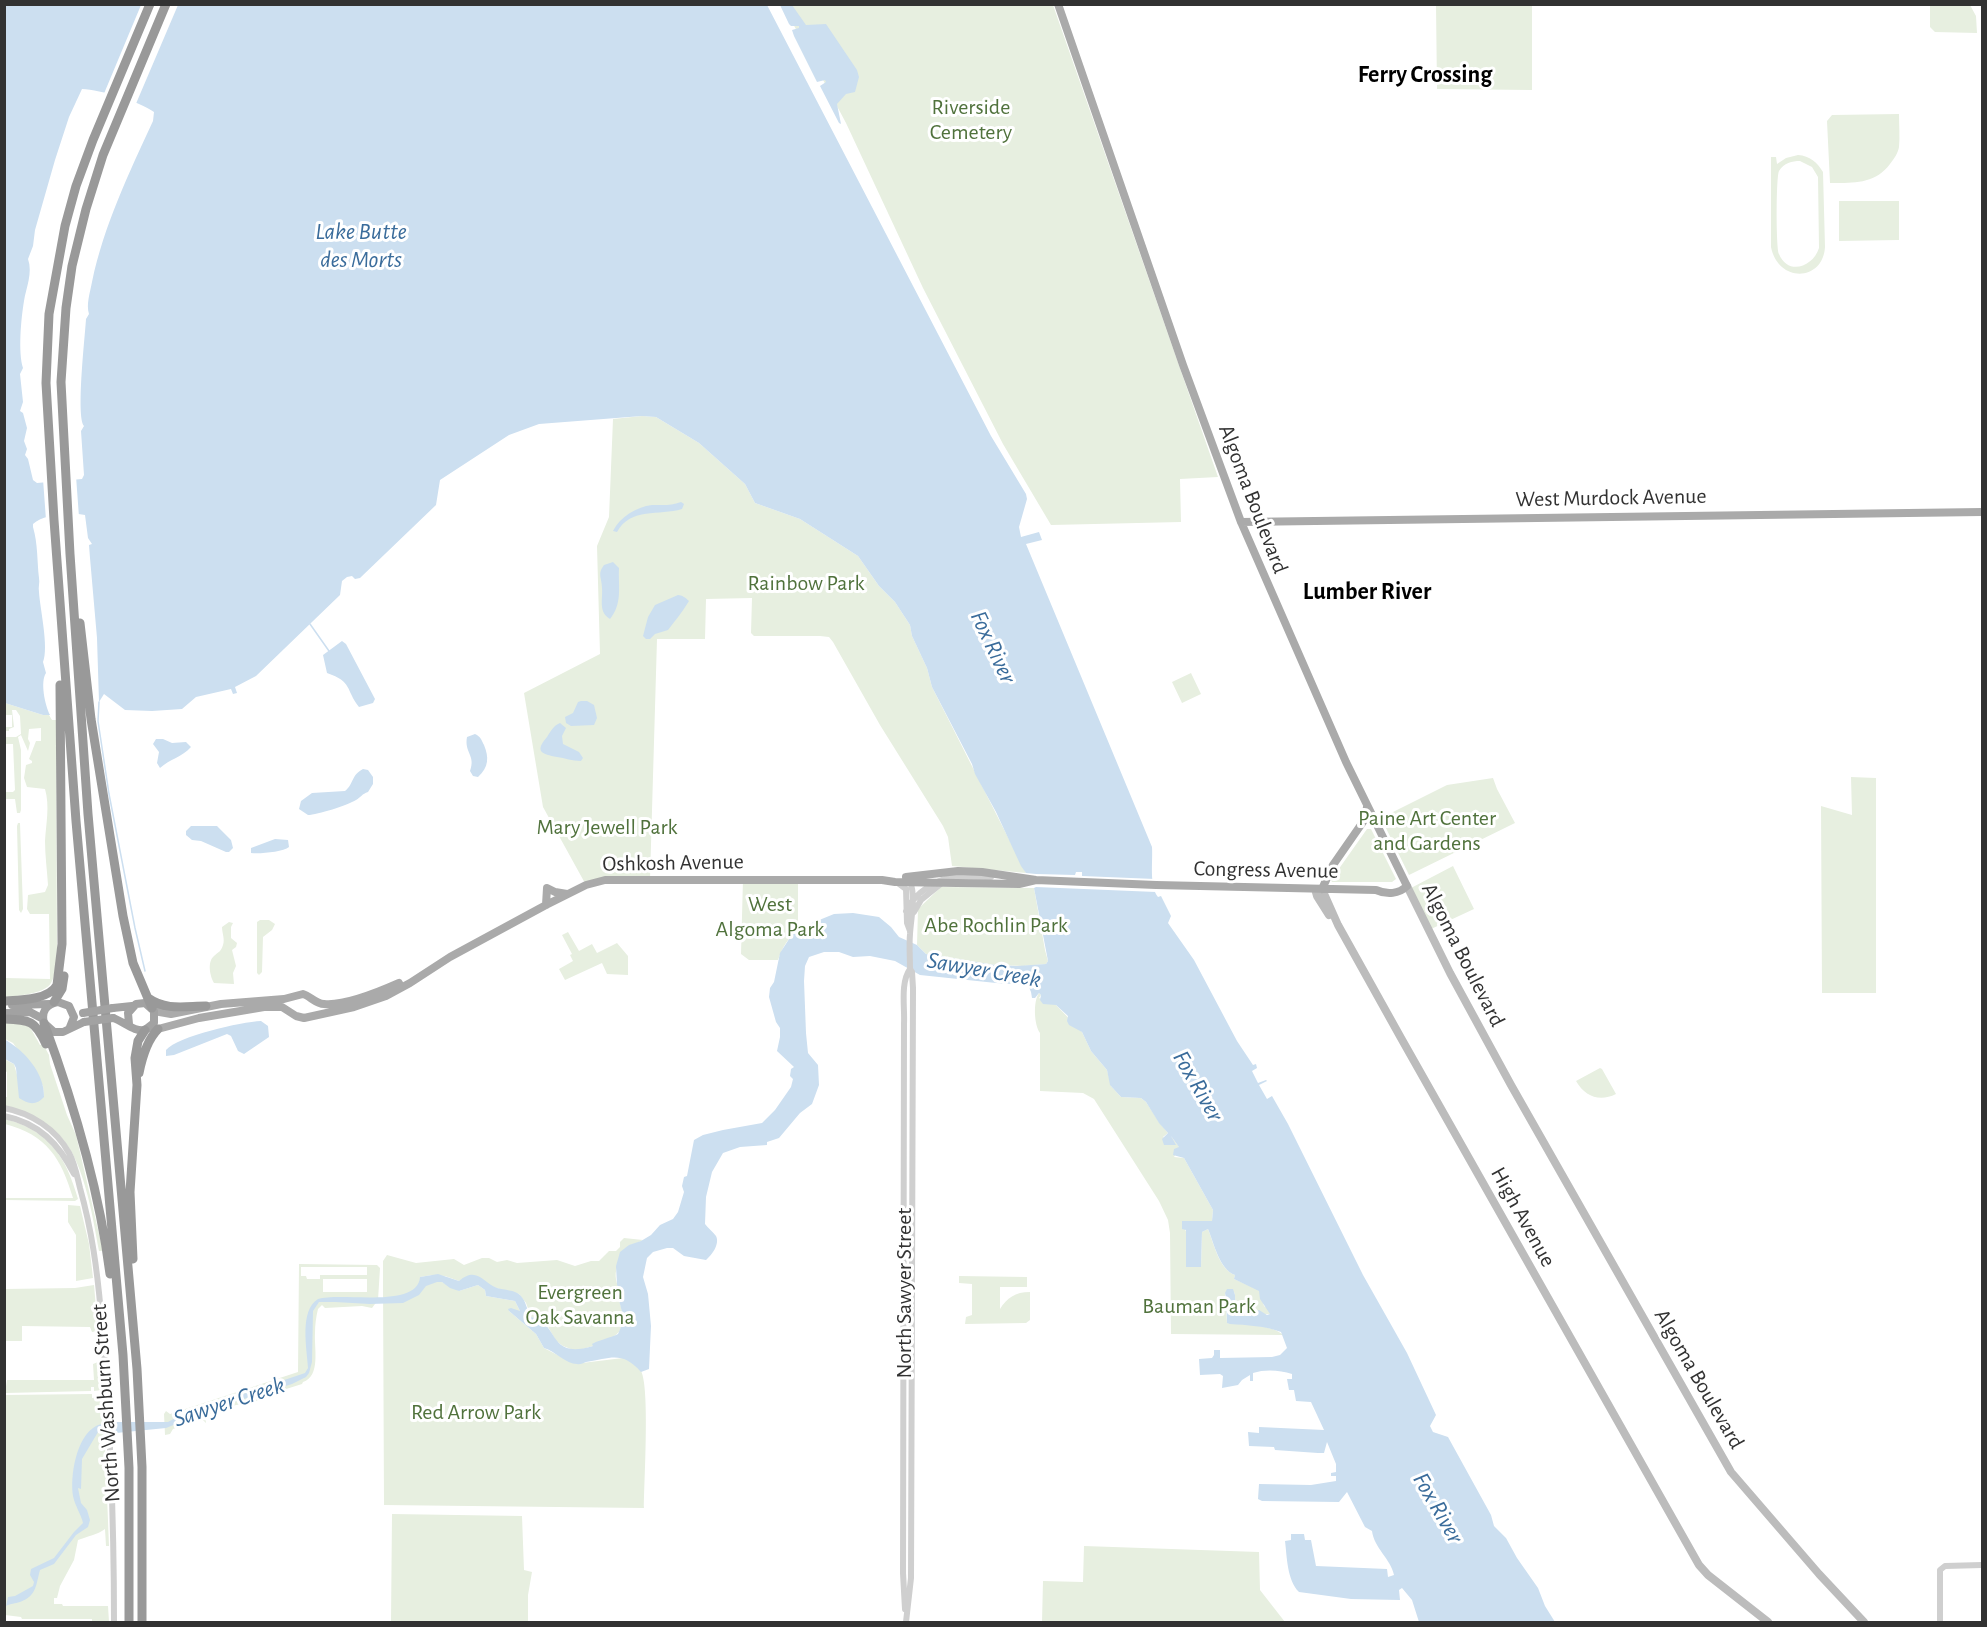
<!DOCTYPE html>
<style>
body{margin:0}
#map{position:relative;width:1987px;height:1627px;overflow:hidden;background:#fff;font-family:"Alegreya Sans",sans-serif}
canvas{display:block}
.frame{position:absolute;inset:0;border:6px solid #323232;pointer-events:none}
</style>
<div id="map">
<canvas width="1987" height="1627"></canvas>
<div class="frame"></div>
</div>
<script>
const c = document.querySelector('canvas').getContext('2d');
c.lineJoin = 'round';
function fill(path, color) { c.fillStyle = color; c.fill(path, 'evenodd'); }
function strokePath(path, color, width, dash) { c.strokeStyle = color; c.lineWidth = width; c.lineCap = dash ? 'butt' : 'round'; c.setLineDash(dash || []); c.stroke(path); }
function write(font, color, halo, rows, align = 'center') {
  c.font = font + ' "Alegreya Sans",sans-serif'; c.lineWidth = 6; c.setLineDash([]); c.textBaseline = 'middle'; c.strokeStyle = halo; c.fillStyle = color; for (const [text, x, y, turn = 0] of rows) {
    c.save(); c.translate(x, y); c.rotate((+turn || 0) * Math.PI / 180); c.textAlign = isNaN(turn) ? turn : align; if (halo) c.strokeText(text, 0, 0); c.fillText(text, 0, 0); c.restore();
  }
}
const green = new Path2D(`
 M783,5H1053L1218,477L1180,479L1181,522L1051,525L1003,444L923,288L846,123Z
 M1436,5H1532V90L1437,89Z
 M1930,5H1970L1976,16L1977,33L1935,32L1930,27Z
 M1899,114C1899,125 1900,137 1899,147C1898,153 1894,159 1890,164C1875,184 1854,183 1830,183L1827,121L1832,115Z
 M1798,155C1810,156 1817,162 1823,172L1825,247C1823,282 1778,283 1771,247V157H1776L1777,164L1786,158ZM1800,161L1812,167L1818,177L1819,248C1813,267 1788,276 1779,254C1776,247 1776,177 1779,171C1784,163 1792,161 1800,161Z
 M1839,201H1899V240L1839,241Z
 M642,416L656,417L699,443L745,484L755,503L800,519L858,556L879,586L895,602L910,625L912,636L927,668L932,687L1026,873L952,866L948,837L943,826L880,725L833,642L829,637L820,636H754L751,633L752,598L706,599L705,639H657L650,879L586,885L543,807L524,693L600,654L597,546L609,517L613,419Z
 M1191,673L1201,694L1182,703L1172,682Z
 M5,703L43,715H49L52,720H56L57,949C56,959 56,975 51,983C45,994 16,996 5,997V978L50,979L49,914H30L27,909L28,895L45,892L48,885C47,870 45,855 45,841C46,824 50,806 45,789L27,787L24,778L26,765L32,763V761L29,759L36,741H41V728L29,729L28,739L30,743L28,751L21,735L18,737L21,750V810L20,813H17L15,799H5V792H13L15,790L13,744H5L4,737H16L21,734L20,716L16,710H12L14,727L9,729V731H5V727H12V715H5Z
 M1851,777L1876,778V993H1822L1821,806L1852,815Z
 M1493,778L1497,789L1515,823L1409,875L1381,818L1447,785Z
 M20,823L23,909L21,913L19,910L17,826L18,823Z
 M1367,829H1371L1396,879L1392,882H1332L1331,880Z
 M1453,866L1474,909L1431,929L1411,888Z
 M743,879H798V932C788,936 782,949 778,960H749L741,954Z
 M941,887L1034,888L1045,950L1048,961L1046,964L1023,966L995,965L926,954L917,945L918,909Z
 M260,920H269L275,924L272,930L263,937L262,972L259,975L257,973V922Z
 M229,922L233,923L231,927V938L237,943L236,947L232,950L236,966L233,973L234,984L214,983C210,976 207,962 214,956C218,952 221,952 223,945C225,939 222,933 222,927Z
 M568,932L579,951L592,944L597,953L617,943L628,956V975L607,974L602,963L565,980L559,969L573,961L570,955L572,954L562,935Z
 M1039,993L1041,995L1039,998L1056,1005L1082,1032L1091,1051L1107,1070L1111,1086L1121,1097L1141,1098L1146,1102L1159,1122L1168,1133L1163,1137L1175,1145L1171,1136L1180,1148L1174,1157L1184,1158L1213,1210L1212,1221L1182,1222L1201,1267L1202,1232L1208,1229C1214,1244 1219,1269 1235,1275L1234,1279L1259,1290L1264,1306L1270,1310V1314L1236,1316L1235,1295L1234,1292L1225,1293L1227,1323C1241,1324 1274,1325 1283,1335L1171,1334L1170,1233L1168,1220L1159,1201L1094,1099L1083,1093L1040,1091V1033C1034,1025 1033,1001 1039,993Z
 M5,1020L23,1021L31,1029L40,1045L43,1044L49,1055L50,1064L67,1115L76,1135L103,1251H99C93,1218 83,1151 54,1131C40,1120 21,1114 5,1106V1097H7V1072L5,1071L4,1059L14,1064L17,1075L44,1097L43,1086L13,1043L5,1039Z
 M1600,1068L1602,1069L1616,1094C1600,1102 1585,1097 1576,1081Z
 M5,1119C49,1130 66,1157 78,1199L75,1201L5,1200V1198H73C61,1158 47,1135 5,1124Z
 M68,1205L80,1206L89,1244L93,1278L76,1281V1235L68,1222Z
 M624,1238L643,1240L635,1244H632C618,1263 609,1271 622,1295L619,1300C628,1327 622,1338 594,1343L593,1346L576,1351L563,1346L556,1341L547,1325L531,1317L526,1303L519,1294L496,1288L470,1276L459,1281L445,1276L432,1275L420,1277L442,1282L459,1291L478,1285L485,1290L486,1296L515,1301L520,1311H509L536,1334L544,1348L571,1362L582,1363L623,1358C629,1359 637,1365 641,1371C650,1388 644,1483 644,1508L384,1505L383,1283V1261L387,1255L416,1263L454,1259L464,1265L482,1258H489L497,1262L507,1260L517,1263L557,1260L575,1266L591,1261H599L609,1251H616L620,1247V1242Z
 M299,1264L377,1265L380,1268L378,1300L372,1308L362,1306L325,1308L322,1305L318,1309C316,1317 315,1325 315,1333C314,1348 321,1376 303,1382L302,1384L283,1390L273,1396L250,1403L236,1405L209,1414L205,1416L206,1423L203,1420L199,1419L173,1429L170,1434L165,1435L164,1414L166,1411L170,1414L298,1372ZM301,1267H367V1275H320V1279H307L306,1276H301ZM323,1279H367V1292H323Z
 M959,1276L1027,1277V1287H1000V1309C1007,1298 1015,1292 1030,1292V1320L1026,1323L965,1324L966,1317L972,1315V1284L959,1283Z
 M94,1285L98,1331L92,1332L90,1327L22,1326V1341H5V1289L75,1288Z
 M98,1362L100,1363L102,1390L94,1391V1387H91V1391L5,1393L7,1380H94L93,1364Z
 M92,1394V1398L103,1396L109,1546H106L105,1529C97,1535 88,1536 78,1540L74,1560L60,1586L57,1598H54V1604H62L63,1606H108L109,1622H92V1619H22L21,1617L5,1615V1395Z
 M392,1514L522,1516L524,1570L532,1572L528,1595V1622H391Z
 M1084,1546L1259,1552L1260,1590L1285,1622H1042L1043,1581L1083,1582Z`);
const water = new Path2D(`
 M5,5H767L991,436L1026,494L1027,499L1019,527L1021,537L1039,532L1042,540L1026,544L1152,847C1153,862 1149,886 1158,897L1161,896L1171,916L1168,923L1194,960L1237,1041L1253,1065L1256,1064L1257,1068L1252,1071L1258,1083L1266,1080L1267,1081L1259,1085L1267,1099L1272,1096L1288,1124L1363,1275L1407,1353L1436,1415L1430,1426L1433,1432L1448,1437L1491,1515L1494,1526L1506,1538L1517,1558L1538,1588L1545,1606L1555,1622H1419L1412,1600L1402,1588L1399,1590L1400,1600L1351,1599L1299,1592C1287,1580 1287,1557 1285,1541L1291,1540V1534H1304L1305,1540H1311L1316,1566L1387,1569L1388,1577L1394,1575C1391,1559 1374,1548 1372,1531L1365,1527L1347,1492L1339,1502L1262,1501L1258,1499L1259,1484L1311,1485L1336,1481V1476H1331V1473L1336,1472V1464L1327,1442L1324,1453H1318L1275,1450L1274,1447L1249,1446L1248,1432L1259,1433V1427L1324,1430L1311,1402L1296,1401L1294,1390H1289L1287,1379H1292V1374C1280,1370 1265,1369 1253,1373V1381H1250V1375L1242,1380L1238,1385L1222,1388L1223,1376L1220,1374L1200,1375L1199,1359L1212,1358L1214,1355V1350H1220V1358L1272,1357L1280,1355L1287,1348L1281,1332C1265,1326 1247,1325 1230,1324L1227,1323L1226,1298L1225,1293L1227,1289H1233L1235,1295L1236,1316H1251L1252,1313L1259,1310L1267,1315L1270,1314L1260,1299L1259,1291L1234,1279L1235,1275C1219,1269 1214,1243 1208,1229L1202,1232L1201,1267H1186V1230L1182,1229V1221H1212L1213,1210L1184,1158L1173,1155L1174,1149L1179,1147L1171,1136L1176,1145H1164L1162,1139L1168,1133L1159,1123L1146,1102L1141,1098L1121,1097L1110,1085L1107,1070L1091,1051L1082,1032L1069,1025L1067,1021L1068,1016L1056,1005L1043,1004L1040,1000L1041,995L1039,993L1035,998H1032L1031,992L1028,985L996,983L920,975L895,961L870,956L853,957L839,952H824L809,957L805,966L804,981L806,1033L808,1053L818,1065L819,1085L812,1104L800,1113L779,1138L767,1142V1145L740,1147L723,1153L712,1172L706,1197L705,1224C708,1228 713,1232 716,1236C720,1244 712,1255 706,1260L684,1256L673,1248H667L653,1252L647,1258L643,1277L648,1294L651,1326L649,1369L641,1372C622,1351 612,1358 586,1362C583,1363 580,1365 577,1364C566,1364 555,1351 544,1348L536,1334L509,1311L508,1309L511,1308L520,1311L515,1301L486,1296L485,1290L478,1285L459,1291L450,1288L442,1282H437L426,1286L419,1295L403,1303L370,1304L335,1302H319L313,1311L312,1362L309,1373L306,1377L292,1384L218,1407L166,1428L116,1433L98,1432L82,1459L81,1489L78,1488L81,1503L87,1510L90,1520L88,1527L76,1535L54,1564L40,1570C36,1584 37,1596 20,1602C15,1604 11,1603 6,1606L8,1597L15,1596L33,1586L34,1582L30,1575L31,1569L54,1558L74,1532L83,1523C81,1514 75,1506 73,1496C70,1476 76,1437 96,1426C102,1423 109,1423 115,1423V1421L117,1422H168L181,1415L305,1373L308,1368C307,1348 299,1311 318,1299C342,1292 418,1309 420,1277L438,1274L459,1281C477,1266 482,1282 497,1288C505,1290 514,1290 520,1295C527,1302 526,1309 531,1317C561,1323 546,1360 593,1346L592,1344C599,1340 610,1338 618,1334L624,1320L619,1300L622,1295L617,1285L616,1266L620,1252L629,1245L641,1241L651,1235L660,1225L673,1219L678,1212L684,1192L682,1186L684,1177L687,1176L694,1140L703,1135L723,1130L762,1123L775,1110L791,1087L793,1079L790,1076L791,1069L794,1067L777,1051L780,1037V1028L776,1022L769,997L770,988L774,982L780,953L793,933L807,925L834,914L853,913L879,917L891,927L899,937L917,945L926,954L995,965L1017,966L1046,964L1048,961L1034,888L1036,887V874L1026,873L1021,866L996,812L975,774L972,764L932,687L927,668L912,636L910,625L895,602L879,586L858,556L800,519L755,503L745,484L699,443L656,417L642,416L539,424L509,435L440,480L436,505L360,578L355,579L352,576L347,577L342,581L340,595L256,676L235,687L237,693L233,694L231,689L196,697L182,709L152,711L125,710L104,694L99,702L97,638L90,558L89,545L92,544L88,538L85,515C71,512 44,514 33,524V527C38,544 37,561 39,578C40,583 38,587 39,592C40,609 49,647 43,662L46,673C40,682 45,705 50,715H43L5,703ZM82,89C101,90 139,101 154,112L153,121C129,173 104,225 92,282C90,293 86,304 89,314L86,319C85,337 76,416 84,426L81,431L84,475L82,479L37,483L33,480L28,459L25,455L27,449L24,441L27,428L23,413L20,411L23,402L20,374L23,368C18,352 21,319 24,301C26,288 33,273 28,259L33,246L35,230L55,160L69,117Z
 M780,5H792L806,25L826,24L857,70L859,77L855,92L846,94L837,104L841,124L839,123L820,86L826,82L825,80L817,82L794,36L792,30L799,28V26H791L789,24Z
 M681,502L684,504L682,509C659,516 631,507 617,532L613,531C620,517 636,507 652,505C663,505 671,506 681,502Z
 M613,562L619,568C618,586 623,603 610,619C598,612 603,599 602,588C602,578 597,574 604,565Z
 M678,595C682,595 686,598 689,601C683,611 675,621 668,630L655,634L650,639H646L643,636L648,617L655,605Z
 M342,641L346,644L375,699L373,703L359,707C345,689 353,682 327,673L323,655Z
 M581,701H587L594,705L597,718L594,725L571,726L566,723L565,717L573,713L578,702Z
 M560,723L566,728L562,736L563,744L579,752L583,758L581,761C572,761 565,758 557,757C542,754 534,752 547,737C551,731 553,726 560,723Z
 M475,734C481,737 481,739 484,745C489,757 489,767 478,777L473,776L470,771C476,755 464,753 467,737Z
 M156,739H163L172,743L186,742L191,747C182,757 170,759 160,768L157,763L159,752L153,744Z
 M363,769L368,770L373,777V784L368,792C362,794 361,797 356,800C348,805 317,815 308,815L299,809L301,801L312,793L345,791C354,784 351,775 363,769Z
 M191,826H217L231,840L233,848L229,852H226L201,841L192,840L186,835V831Z
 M275,839L288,840L289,847C283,852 260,854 251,853V848Z
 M261,1021L268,1026L269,1037L244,1054L238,1051L231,1036L227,1034L174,1055L166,1056V1050C178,1036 241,1022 261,1021Z
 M4,1039C24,1050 45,1073 44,1097C36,1106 28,1104 19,1098L16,1068L14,1064L5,1059Z`);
const pier = new Path2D(`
 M141,5H178L135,106L103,96Z
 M76,476L79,517L46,520L43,479Z
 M1076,872H1082V876L1155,879L1156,892L1036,887V874L1075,875Z`);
const stream = new Path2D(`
 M310,624L329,651
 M99,702L98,721L109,794L135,928L145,971`);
const tertiary = new Path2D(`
 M898,883L906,889L907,923L910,931
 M906,911C909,903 914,899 920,893C944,872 962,877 991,877
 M914,912L921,900L942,883
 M4,1108C31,1113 56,1129 69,1153C75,1164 77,1176 80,1188C92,1231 97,1269 101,1313C110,1416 114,1519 114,1622
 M4,1116C39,1123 59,1144 74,1174
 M905,1609L903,1573L904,1024C905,1008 900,983 910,969
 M906,1622L911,1578L913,988L912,972L910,969C910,957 909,946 910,934C911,917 916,898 910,881
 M1940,1622V1570L1945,1566L1982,1565`);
const secondary = new Path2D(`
 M1407,886L1450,973L1511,1085L1731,1472L1819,1574L1864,1622
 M1315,889L1317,896L1329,915
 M1322,889L1338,925L1401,1038L1699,1565L1708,1575L1768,1622`);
const primary = new Path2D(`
 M1058,4L1183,365L1241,522L1346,762L1407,886
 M1241,522L1982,512
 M906,877L958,871L982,872L1036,880L1156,885L1376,890C1387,895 1399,894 1407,886
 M1322,889L1333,865L1365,819L1367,807
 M546,905L547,888L555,892L567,894
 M154,1011L171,1014L221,1004L284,999L303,994C310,996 316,1004 324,1004C344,1006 381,991 399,983
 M152,1029H158L199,1018L264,1007H282L296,1016L304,1018L354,1007L386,996L410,983L450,957L546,905L586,885L605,880H882L895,882L1019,884L1036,880`);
const trunk = new Path2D(`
 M12,1005L50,1004
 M113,1008L132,1006
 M4,1013L30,1012L43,1019
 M113,1018C125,1022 134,1032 145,1030L154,1023V1011L145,1003L136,1004L128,1013L129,1024
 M70,1027L74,1017L69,1006L58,1002C46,1004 41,1012 44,1023L54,1032H63L84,1022`);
const motorway = new Path2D(`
 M80,623L91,719L123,916L133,963L152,1008
 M148,998C166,1011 186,1006 206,1006
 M4,1001C20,1000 49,1000 57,985L62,944L60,685
 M54,1002L62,989L64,976
 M4,1019C30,1020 35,1020 46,1044
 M44,1023C74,1104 99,1188 110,1274
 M139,1073C142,1058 147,1040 158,1029
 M133,1259L130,1192L137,1085L135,1058L138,1041L145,1030
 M129,1622V1468L123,1355L76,821L54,520L46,383L49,314L65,226L76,186L93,140L150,4
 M142,1622V1467L137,1369L88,814L70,554L61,382L66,308L72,266L86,209L103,155L166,4`);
const trunkBridge = new Path2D(`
 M83,1013L113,1008
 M84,1022L113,1018`);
const parkNames = [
 ["Riverside",971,107],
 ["Cemetery",971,132],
 ["Rainbow Park",806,583],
 ["Paine Art Center",1427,818],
 ["and Gardens",1427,843],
 ["Mary Jewell Park",607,827],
 ["West",770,904],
 ["Algoma Park",770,929],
 ["Abe Rochlin Park",996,925],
 ["Evergreen",580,1292],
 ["Oak Savanna",580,1317],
 ["Bauman Park",1199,1306],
 ["Red Arrow Park",476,1412]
];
const streetNames = [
 ["West Murdock Avenue",1611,498,-1],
 ["Algoma Boulevard",1253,499,69],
 ["Oshkosh Avenue",673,863,-1],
 ["Congress Avenue",1266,870,1],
 ["Algoma Boulevard",1463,955,63],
 ["High Avenue",1523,1217,61],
 ["North Sawyer Street",904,1293,-90],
 ["Algoma Boulevard",1699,1379,60],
 ["North Washburn Street",106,1403,-94]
];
const neighbourhoodNames = [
 ["Ferry Crossing",1425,75],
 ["Lumber River",1367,592]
];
const waterNames = [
 ["Lake Butte",361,232],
 ["des Morts",361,260],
 ["Fox River",993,647,65],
 ["Sawyer Creek",984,970,10],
 ["Fox River",1198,1086,60],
 ["Sawyer Creek",229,1402,-18],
 ["Fox River",1438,1508,60]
];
fill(green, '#e7efe0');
fill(water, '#ccdff0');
fill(pier, '#fff');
strokePath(stream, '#ccdff0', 1.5);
strokePath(tertiary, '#cfcfcf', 6);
strokePath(secondary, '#bcbcbc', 8);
strokePath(primary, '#aaa', 8);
strokePath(trunk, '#a2a2a2', 8);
strokePath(motorway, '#999', 9);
strokePath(trunkBridge, '#a2a2a2', 8);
write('22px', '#50723c', '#fff', parkNames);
write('22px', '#323232', '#fff', streetNames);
write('bold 24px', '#000', '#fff', neighbourhoodNames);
write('italic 24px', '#3a6c9b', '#fff', waterNames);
</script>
